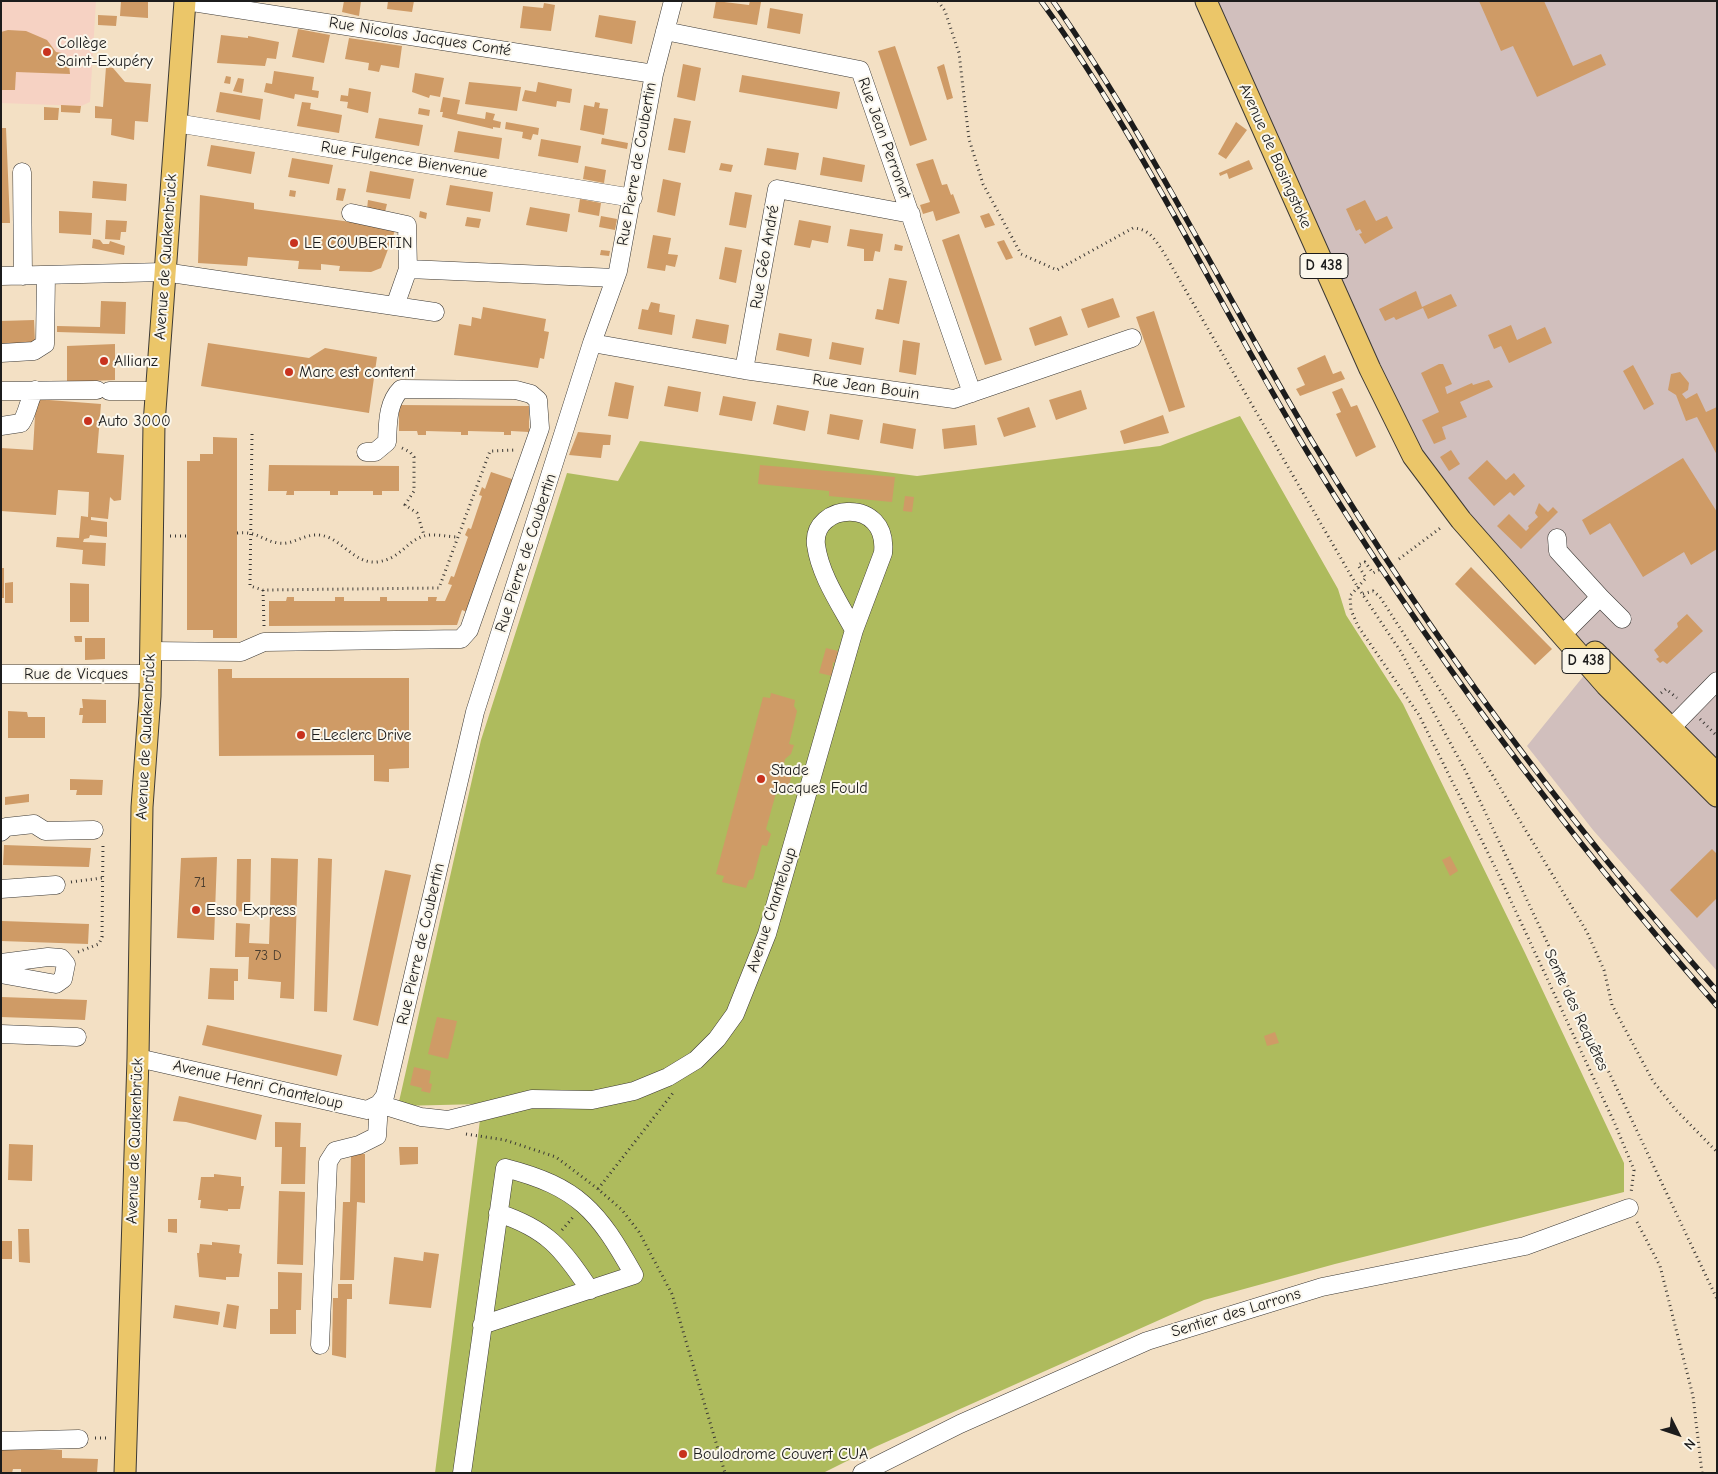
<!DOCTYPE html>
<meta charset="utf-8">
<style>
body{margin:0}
#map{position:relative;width:1718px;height:1474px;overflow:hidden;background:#f3e0c4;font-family:"Comic Neue",sans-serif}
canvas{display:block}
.frame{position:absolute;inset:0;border:2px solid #1c1c1c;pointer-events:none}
.north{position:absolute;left:1653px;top:1409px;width:50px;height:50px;-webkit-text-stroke:4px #fbf7ec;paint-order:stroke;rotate:131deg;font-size:14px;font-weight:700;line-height:20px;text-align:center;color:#1c1c1c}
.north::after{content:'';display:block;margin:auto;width:18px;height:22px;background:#1c1c1c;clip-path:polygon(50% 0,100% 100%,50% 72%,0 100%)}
</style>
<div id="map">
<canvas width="1718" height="1474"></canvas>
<div class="frame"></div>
<div class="north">N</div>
</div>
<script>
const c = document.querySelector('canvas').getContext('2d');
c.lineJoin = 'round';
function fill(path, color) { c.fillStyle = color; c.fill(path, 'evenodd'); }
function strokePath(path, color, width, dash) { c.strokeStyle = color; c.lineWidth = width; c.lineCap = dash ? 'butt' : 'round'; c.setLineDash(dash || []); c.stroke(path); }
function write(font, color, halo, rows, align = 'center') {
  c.font = font + ' "Comic Neue",sans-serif'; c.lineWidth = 4; c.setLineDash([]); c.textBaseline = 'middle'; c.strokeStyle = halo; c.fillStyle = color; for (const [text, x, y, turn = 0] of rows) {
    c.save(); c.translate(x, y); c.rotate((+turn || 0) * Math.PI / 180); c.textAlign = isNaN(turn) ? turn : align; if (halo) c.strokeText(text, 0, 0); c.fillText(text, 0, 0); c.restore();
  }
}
const built = new Path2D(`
 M1,1H96L90,102L81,106L1,103Z`);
const industrial = new Path2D(`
 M1197,1H1717V971L1593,830L1527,746L1586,673L1443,513Z`);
const green = new Path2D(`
 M1240,416L1338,589L1346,615L1403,704L1525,953L1624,1163V1192L1335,1264L1204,1300L875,1447L823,1473H435L482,1104L398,1106L481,740L567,473L618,481L640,441L917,476L1160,446Z`);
const building = new Path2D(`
 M121,1H148V18L120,16Z
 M344,1H361L359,16L342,12Z
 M388,1H414L412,12L387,9Z
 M716,1L749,5L750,1L761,2L757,25L713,18Z
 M1479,1H1544L1573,66L1601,54L1606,65L1537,97L1513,46L1501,51Z
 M544,3L555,5L551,31L520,28L523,6L543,8Z
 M770,8L803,14L800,34L767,28Z
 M98,15L117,16L116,26L98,25Z
 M599,15L636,21L632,44L595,37Z
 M298,29L330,35L324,63L292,57Z
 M8,30L26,31L47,40L56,52L62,53L69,65L70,74L16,72L15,90H1V32Z
 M221,35L248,38V36L279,42L276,59L267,58L265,66L217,63Z
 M349,38L402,46L399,68L381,65L379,72L374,71L368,70L369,63L345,59Z
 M895,46L927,140L910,146L878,51Z
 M683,64L701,68L695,101L677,97Z
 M944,64L953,98L947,100L937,67Z
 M106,67L113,68L125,82L151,84L148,122L135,121L134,140L111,135L112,119L95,118V106L103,107Z
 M274,71L314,77L312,90L319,91L318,98L295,94L294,99L264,92L266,83L272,84Z
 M415,73L444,78L440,97L430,95L429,98L412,92Z
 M742,75L840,92L837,109L739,92Z
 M226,76L231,77L230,84L224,83Z
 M238,78L244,79L242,93L233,91Z
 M469,82L521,87L517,111L465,104Z
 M538,82L572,89L570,103L557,101L556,107L522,101L525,90L536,92Z
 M349,88L371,92L368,113L347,108L348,102L340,101L341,95L348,96Z
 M220,92L263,99L260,120L216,112Z
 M443,97L460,100L457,114L485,119L486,112L495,114L493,120L501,122L500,128L493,127V129L442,117L443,112H440Z
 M302,102L311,103L310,109L342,115L339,133L297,126Z
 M595,102L600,103L599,108L608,109L604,135L580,130L584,105L594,107Z
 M61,105L81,106L80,113L61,112Z
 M44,107L59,108L58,120H44Z
 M419,108L430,110L429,116L418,114Z
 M379,118L423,125L419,146L375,138Z
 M674,118L691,121L685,153L668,150Z
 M506,122L539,128L538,135L533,134L531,140L522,138L523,132L505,129Z
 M1236,122L1247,130L1226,159L1218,154Z
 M1,128H6L10,223H1Z
 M458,131L502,138L499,159L454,152Z
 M602,138L628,143L627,149L601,144Z
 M541,139L581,146L578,163L538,156Z
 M211,145L255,152L251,174L207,166Z
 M767,148L799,153L796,170L764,165Z
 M823,157L865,165L862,182L820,175Z
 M292,158L333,165L329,184L288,177Z
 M933,159L942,185L947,184L951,195L953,194L960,213L936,221L933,211L923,214L920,205L930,202L916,164Z
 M1249,160L1253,169L1229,179L1227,173L1220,176L1219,173Z
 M721,163L733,165L731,172L719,170Z
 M585,166L606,170L604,183L583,179Z
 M370,171L414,179L410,199L366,192Z
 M663,179L681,183L675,216L657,212Z
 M93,181L127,184L126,201L92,198Z
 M450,185L493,192L490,212L446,205Z
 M338,188L346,189L343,201L336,200Z
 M290,190L296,191L295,197L289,196Z
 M735,192L752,195L746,228L729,225Z
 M200,195L254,203V209L396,228L381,268L371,272L339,271L340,266L321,264V270L298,269L299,261L248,257L247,266L198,263Z
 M580,199L601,203L599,216L578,212Z
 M368,200L387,204L385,212L367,209Z
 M1365,200L1376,221L1387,216L1393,228L1365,244L1359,234L1362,233L1360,229L1356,231L1346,209Z
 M530,207L570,214L567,232L526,225Z
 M59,211L92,213L91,235L59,233Z
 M420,211L427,213L426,219L419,217Z
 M989,213L995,225L985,228L980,216Z
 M601,216L617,219L615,230L599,227Z
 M467,217L481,219L479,228L465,226Z
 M106,220L127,221L126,232H121L120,240L105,239Z
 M799,220L831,226L828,243L812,240L810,248L794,245Z
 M850,229L883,234L880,252L875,251L873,261H864V249L847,246Z
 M959,234L1002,360L985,365L942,240Z
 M653,235L671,238L668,254L678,255L675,267L666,265L665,271L647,268Z
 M93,239L100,240L103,244H109L110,241L125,246L124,255L92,248Z
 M1004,240L1013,258L1006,260L997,242Z
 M895,244L903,246L902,251L894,250Z
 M725,247L742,250L736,283L719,279Z
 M601,250L610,251L609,256L600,255Z
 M889,278L907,281L899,324L875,319L877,309L883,310Z
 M1416,291L1422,307L1451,294L1457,306L1428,319L1423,308L1396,320L1394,317L1385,321L1379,309Z
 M1113,298L1120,317L1088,328L1081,309Z
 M101,301L126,302L125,334L57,332V326L100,327Z
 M651,302L660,304L659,312L675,315L672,335L638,329L642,309L648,310Z
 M483,307L546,319L544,331L549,332L544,359L540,358L538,368L454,355L459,324L471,326L472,317L481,319Z
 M1154,311L1185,407L1169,412L1136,317Z
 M1061,316L1068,335L1035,346L1029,328Z
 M696,319L729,325L726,344L692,338Z
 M34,320L35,343L1,344V321Z
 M1511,325L1517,340L1545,327L1552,343L1509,363L1501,346L1494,349L1488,335Z
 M779,333L812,339L809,357L776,350Z
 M903,340L920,343L916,375L899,372Z
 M832,342L864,348L861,365L829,359Z
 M208,343L309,358L325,348L377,357L369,413L201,386Z
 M115,344V380L67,382V346Z
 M1325,355L1333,374L1341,371L1345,379L1300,396L1296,389L1305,385L1297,368Z
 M1439,364H1443L1452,384L1445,387L1447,394L1472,383L1473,385L1489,380L1493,387L1460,402L1467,417L1442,427L1446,439L1434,444L1422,420L1439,412L1421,373Z
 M1633,365L1654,404L1644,410L1623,371Z
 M1680,372L1689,383L1688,390L1682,394L1686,399L1697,393L1706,412L1717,407V455L1697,417L1686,421L1676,395L1668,390L1671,374Z
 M615,382L634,386L628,419L608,416Z
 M668,386L701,392L698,412L664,406Z
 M1342,388L1351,407L1357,405L1376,447L1356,457L1336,414L1341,412L1332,392Z
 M1081,390L1087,409L1056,420L1049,400Z
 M723,396L756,402L752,421L719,415Z
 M36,399L101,404L97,453L124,455L121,500L114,501L110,497L108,519L91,517V520L107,522V537L90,535L89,538L84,539L83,542L106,543L105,566L82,564L83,550L56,547L57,537L79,538L81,516L88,517L89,492L58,490L56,515L1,511V448L33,450Z
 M399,405L529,406V432L511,431V435H504V432L468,431V435H461V432L426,431V435H418L417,431H399Z
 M777,405L809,411L805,431L773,424Z
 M1029,407L1036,427L1004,437L997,418Z
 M830,414L863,420L859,440L827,434Z
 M1163,415L1169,433L1124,444L1120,431Z
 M883,423L916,429L913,449L880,443Z
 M975,425L977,445L944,449L942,429Z
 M578,432L611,435L610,445H603L601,458L569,455Z
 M213,437L237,438V638H213V630H187V461H200V454H213Z
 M1451,450L1460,464L1449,471L1440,457Z
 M1683,458L1717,512V549L1691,565L1684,552L1643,577L1610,523L1590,535L1582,520Z
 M1487,460L1506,480L1514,473L1525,486L1514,496L1510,492L1494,506L1468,478Z
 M269,465L399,466V491H382V495H373V491H338V495H330V491H294V495H286L287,491H268Z
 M760,465L895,477L892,502L829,496V491L758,484Z
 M491,472L515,480L467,612L462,610L457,625L269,626V601H286L287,597H294V601H335V597H344V601H380V597H387V601H428V597H437L436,601H445L452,585L448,584L451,576L454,577L468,537L465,535L468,528L471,529L482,496L479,495L482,487L485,489Z
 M905,496L914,497L912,512L903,511Z
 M1539,503L1548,512L1553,507L1558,512L1521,549L1497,526L1509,514L1526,531L1529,528L1528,526L1538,517L1535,513Z
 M1471,567L1552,649L1535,665L1455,584Z
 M1,568H4V598H1Z
 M13,582V603H5V583Z
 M70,583L89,584V622H70Z
 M1687,614L1703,631L1667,664L1663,661L1660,663L1656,659L1659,657L1654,650L1678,627L1677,623Z
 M74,636H82V642H75Z
 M85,638H105V659L85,660Z
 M826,648L838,651L835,663L833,662L832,676L819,673Z
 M218,669H232V678H409V768L389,769V782L374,781V755L219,756Z
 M771,693L795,700L794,706L797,711L789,744L794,745L791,754L785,759L783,768L793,770L788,789L778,786L766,829L771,834L767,846L762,845L753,879L749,880L746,888L722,882L724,876L716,874L763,697L770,698Z
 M82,699L106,700V723H82L83,715H79L80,708H83Z
 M8,711L27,712L28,717H45V738H8Z
 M70,779L103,780L102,795H76L77,790H70Z
 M29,794V802L5,805V797Z
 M4,845L91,848L89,867L3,865Z
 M1712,849L1717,854V898L1697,918L1670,890Z
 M1450,856L1458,871L1450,876L1442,860Z
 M217,857L214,940L177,938L181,858Z
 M271,858L298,859L294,999L280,998L281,982L248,979L249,957H235L236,923L250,924L249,943L269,944L270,915H266V912L270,911Z
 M318,858L332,859L327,1012L314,1011Z
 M237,859H251L250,912L236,911Z
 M385,870L411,875L378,1026L353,1020Z
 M2,921L89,924L88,944L1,941Z
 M210,968L238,969V981H234V1000L208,999Z
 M1,997L87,1000L85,1020L1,1017Z
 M437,1017L457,1021L448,1059L428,1054Z
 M207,1025L342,1055L337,1076L202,1045Z
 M1275,1032L1279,1043L1267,1046L1264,1036Z
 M414,1067L431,1071L429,1083L432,1084L430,1093L421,1091L422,1088L410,1085Z
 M179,1096L262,1115L256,1140L186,1122L173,1121Z
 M275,1122L301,1123L300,1147H306L305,1184H281L282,1147H275Z
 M9,1144L33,1145L32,1181L8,1180Z
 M399,1147H418V1164L400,1165Z
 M351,1154H365V1203L357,1202L354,1280H340L343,1202H350Z
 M214,1174L241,1177V1186H244L240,1209H228V1211L200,1208L201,1200H198L201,1177H214Z
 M279,1191L305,1192L303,1265L277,1264Z
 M168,1219H177V1233L168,1232Z
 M18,1229H29L30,1263L19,1262Z
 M1,1241H12V1259H1Z
 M212,1242L240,1245L239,1253L242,1254L239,1277H226V1280L199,1277L197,1253H199L200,1244L212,1245Z
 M424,1252L439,1254L431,1308L389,1304L394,1257L423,1261Z
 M278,1272L302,1273L301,1310H296V1334H270V1309H278Z
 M338,1284H352V1299H347L346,1358L332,1355L333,1298H338Z
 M227,1304L239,1306L236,1329L223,1327Z
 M175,1305L220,1312L218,1325L173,1318Z
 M1,1449L62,1450V1458L98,1459L97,1473H21V1469H13L12,1473H1Z`);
const path = new Path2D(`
 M938,1L945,11L959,53L969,139L983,184L1021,254L1057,270L1133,228C1150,229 1155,240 1164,253L1357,586L1401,652L1466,772L1717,1299
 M252,434L250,586L263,590L439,588L490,451L516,450
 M402,448L410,452L414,457V491L405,505L417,513L424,535
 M237,533C258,531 261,540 278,543C296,546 308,528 330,538C346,546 358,564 377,562C401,559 406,541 424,536C433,533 448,537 458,537
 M170,536H187
 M1399,559L1443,526
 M1379,570L1373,573L1365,562L1358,565L1366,578L1350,596L1351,610L1358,626L1419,715L1496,869L1615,1124L1634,1170L1631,1193
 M263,590L264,626
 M1363,594L1373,591L1380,597L1458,718L1587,932L1604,970L1612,1005L1653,1081L1675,1109L1717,1152
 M1661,693L1666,689L1677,698
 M1700,719L1717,736
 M71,882L102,878
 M78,952L99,944L102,937L103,844
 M466,1134L505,1140L556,1157L598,1189L622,1210L639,1232L672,1294L725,1473
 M598,1189L673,1093
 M1637,1222L1660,1266L1693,1396L1702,1473
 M562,1230L574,1216
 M95,1438H108`);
const minor = new Path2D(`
 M186,1L654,74
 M665,31L860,70L972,393
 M176,123L633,198
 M22,172L23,276
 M351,213L407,225L408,269
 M1,276L164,272L435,312
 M395,306L408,269L615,278
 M592,343L744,370L954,399L1132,338
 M1,353L34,351L45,344L46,275
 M744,370L777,189L911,214
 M1,391L97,390
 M109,391H156
 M1,426L21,423C28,413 28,401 35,390
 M1557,538L1558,551L1600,597L1570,627
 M1600,597L1622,619
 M151,651L241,652L264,642L461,639L469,630L540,428L538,400L531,394L516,390L401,389C387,403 388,424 387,442L375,452H366
 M1,674H150
 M1671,728L1717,681
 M1,832L6,827L34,824L45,831L94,830
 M1,889L56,885
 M1,963L48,957L61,958L66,964L63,979L56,984L1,974
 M1,1034L77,1037
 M138,1058L367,1110L379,1104L385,1096L475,712L592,343L618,271L654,74L673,1
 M379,1104L421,1117L448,1120L532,1099L592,1100L634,1091L668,1077L696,1060L717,1039L735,1014L767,934L854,630L883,553C889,496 811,503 816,545C820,575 840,604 854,630
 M498,1213C547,1229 562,1248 590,1290
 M320,1345L328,1162L335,1151L359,1145L377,1136L379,1104
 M1,1441L79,1439
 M462,1473L505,1168C579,1187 598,1211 634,1275L482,1325
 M862,1473L960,1424L1147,1341L1322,1287L1525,1246L1629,1208`);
const major = new Path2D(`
 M1206,1L1370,369L1413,456L1461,520L1606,685L1717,796
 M1595,652L1717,774
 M125,1473L138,1058L142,807L150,696L154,424L185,1`);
const rail = new Path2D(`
 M1041,1C1144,143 1217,303 1308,453C1428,650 1565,833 1717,1006
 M1053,1C1152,143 1226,298 1315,446C1432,640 1567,821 1717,991`);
const markers = [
 [47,52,5,"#c8321e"],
 [294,243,5,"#c8321e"],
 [104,361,5,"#c8321e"],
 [289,372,5,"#c8321e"],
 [88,421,5,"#c8321e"],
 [301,735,5,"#c8321e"],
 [761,779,5,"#c8321e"],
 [196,910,5,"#c8321e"],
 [683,1454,5,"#c8321e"]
];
const numberNames = [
 ["71",200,883],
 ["73 D",268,956]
];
const shields = [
 [1324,266,48],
 [1586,661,48]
];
const shieldNames = [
 ["D 438",1324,266],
 ["D 438",1586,661]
];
const streetNames = [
 ["Rue Nicolas Jacques Conté",420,37,9],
 ["Rue Jean Perronet",884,138,70],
 ["Avenue de Basingstoke",1275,156,66],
 ["Rue Fulgence Bienvenue",404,160,9],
 ["Rue Pierre de Coubertin",637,164,-80],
 ["Avenue de Quakenbrück",166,257,-86],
 ["Rue Géo André",765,257,-80],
 ["Rue Jean Bouin",866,387,8],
 ["Rue Pierre de Coubertin",526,553,-72],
 ["Rue de Vicques",76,674],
 ["Avenue de Quakenbrück",146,737,-87],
 ["Avenue Chanteloup",772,910,-72],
 ["Rue Pierre de Coubertin",421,944,-77],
 ["Sente des Requêtes",1576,1010,65],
 ["Avenue Henri Chanteloup",258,1085,13],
 ["Avenue de Quakenbrück",135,1141,-88],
 ["Sentier des Larrons",1236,1313,-17]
];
const poiNames = [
 ["Collège",57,43],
 ["Saint-Exupéry",57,61],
 ["LE COUBERTIN",304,243],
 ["Allianz",114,361],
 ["Marc est content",299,372],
 ["Auto 3000",98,421],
 ["E.Leclerc Drive",311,735],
 ["Stade",771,770],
 ["Jacques Fould",771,788],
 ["Esso Express",206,910],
 ["Boulodrome Couvert CUA",693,1454]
];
fill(built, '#f6d2c3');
fill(industrial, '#d1bfbd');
fill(green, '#aebb5d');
fill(building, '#cf9b66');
strokePath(minor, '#3c3935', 19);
strokePath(major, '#3c3935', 23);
strokePath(path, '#3c3935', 3, [1, 4]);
strokePath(minor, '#fff', 18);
strokePath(major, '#ebc669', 21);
strokePath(rail, '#1c1c1c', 5.5);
strokePath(rail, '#fbf7ec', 4, [11]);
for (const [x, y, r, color] of markers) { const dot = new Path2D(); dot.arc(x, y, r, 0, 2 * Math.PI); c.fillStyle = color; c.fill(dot); strokePath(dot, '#fbf7ec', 2); }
write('14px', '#493c2e', null, numberNames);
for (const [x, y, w] of shields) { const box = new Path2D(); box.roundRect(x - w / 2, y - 12.5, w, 25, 4); c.fillStyle = '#fbf7ec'; c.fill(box); strokePath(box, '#1c1c1c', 1); }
write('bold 15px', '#1c1c1c', null, shieldNames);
write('16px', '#1c1c1c', '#fbf7ec', streetNames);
write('16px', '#1c1c1c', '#fbf7ec', poiNames, 'left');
</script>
